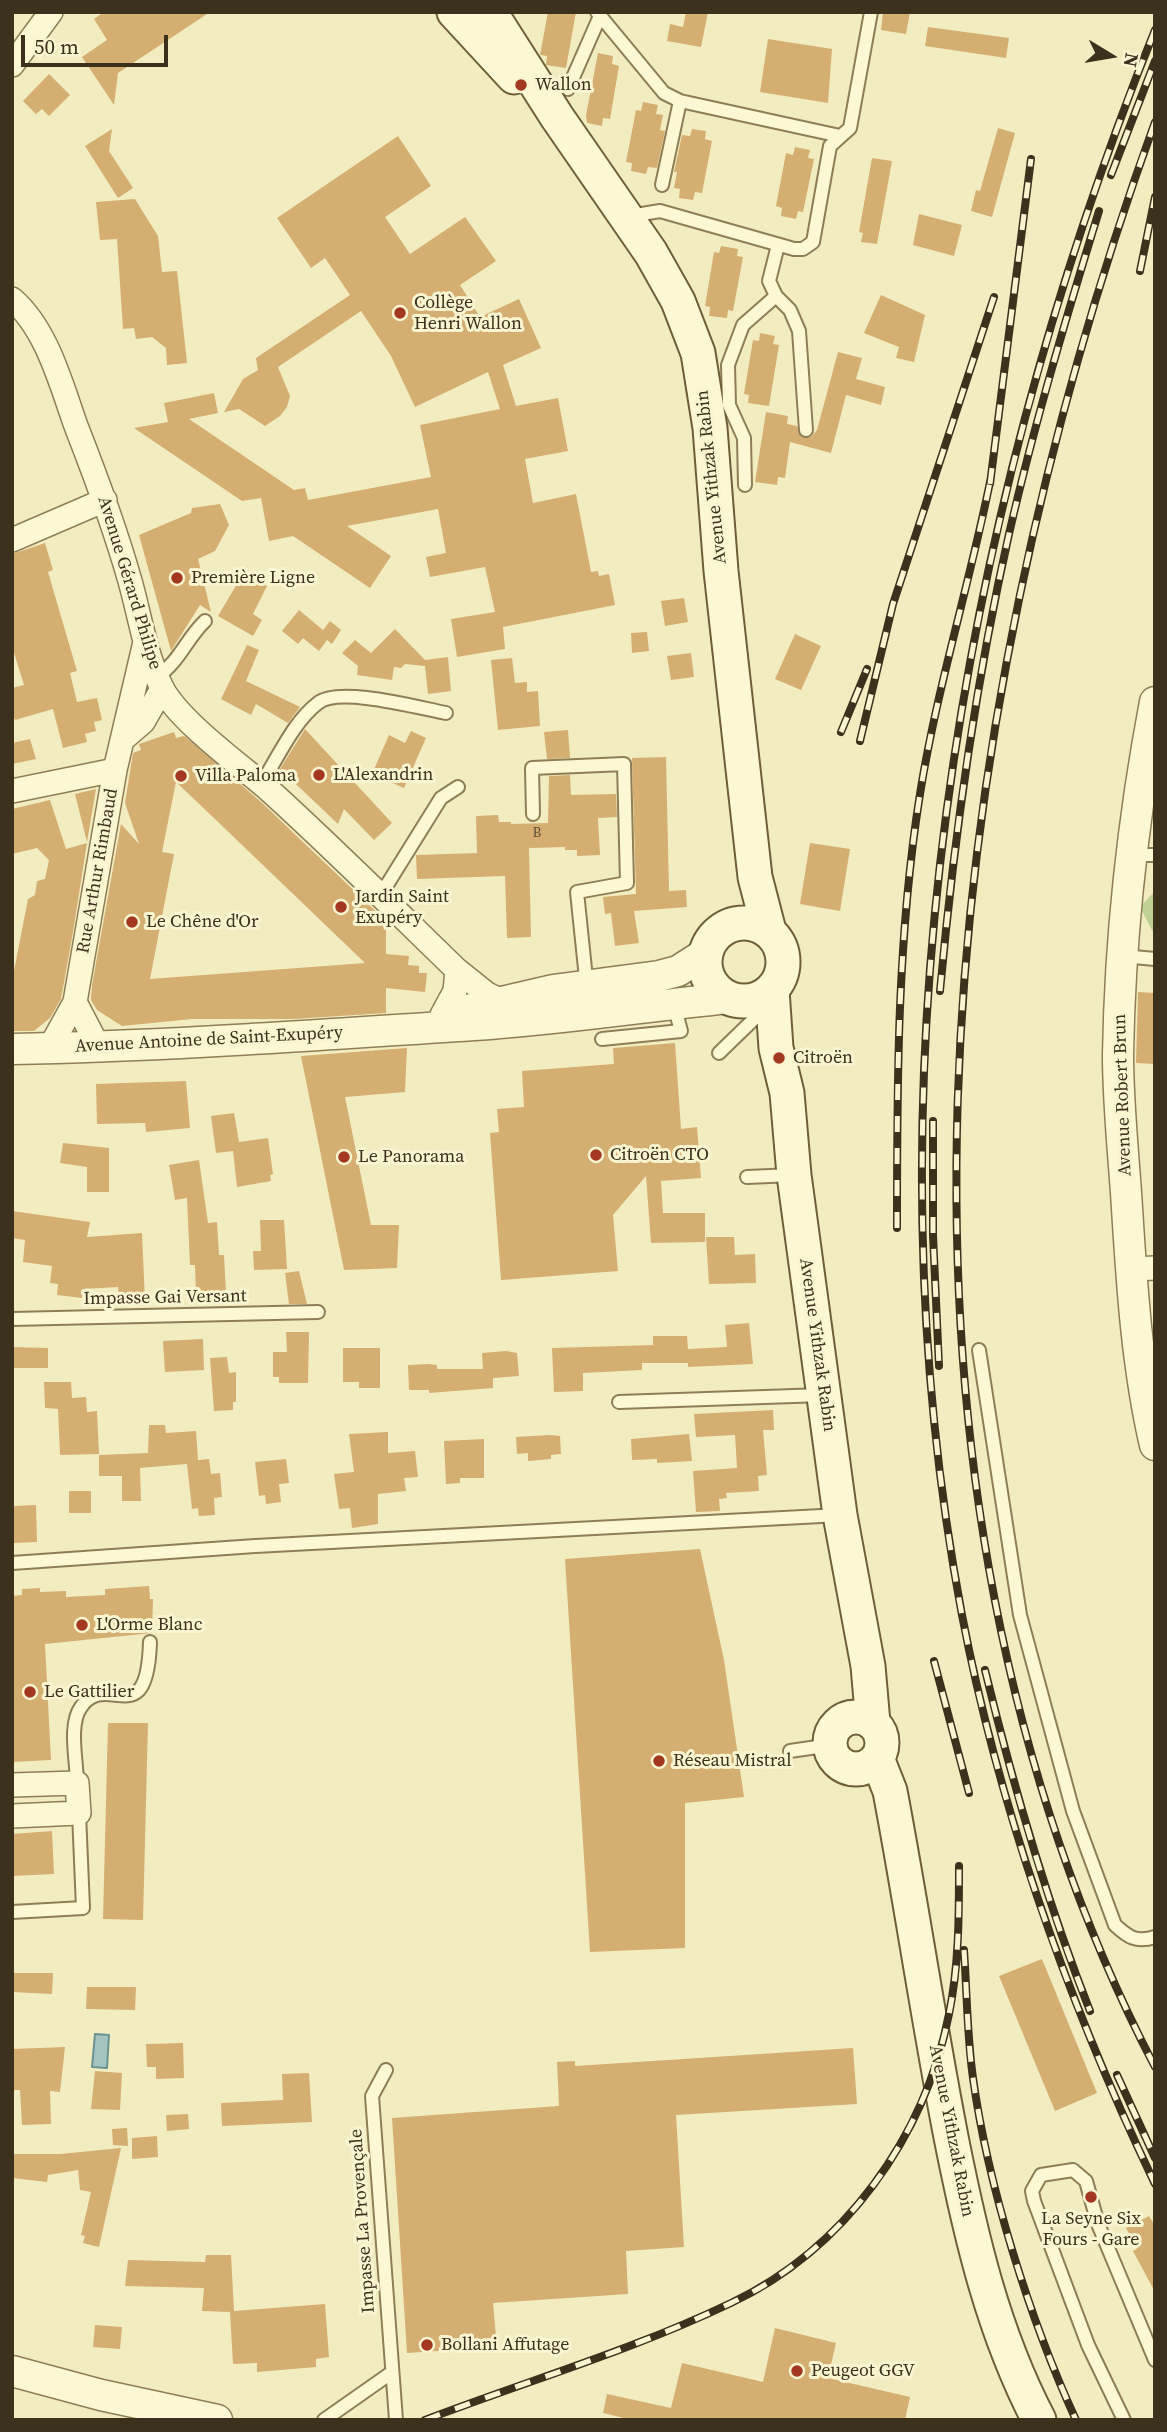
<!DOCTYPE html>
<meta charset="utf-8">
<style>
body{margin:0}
#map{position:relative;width:1167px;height:2432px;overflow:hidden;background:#f2edc0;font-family:"Source Serif 4",serif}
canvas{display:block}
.frame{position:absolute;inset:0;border:14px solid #3c311c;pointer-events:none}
.north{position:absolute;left:1076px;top:21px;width:70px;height:70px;-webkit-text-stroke:5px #f9f5d1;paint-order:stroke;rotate:101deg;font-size:19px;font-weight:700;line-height:28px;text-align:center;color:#3c311c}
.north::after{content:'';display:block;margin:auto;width:24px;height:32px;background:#3c311c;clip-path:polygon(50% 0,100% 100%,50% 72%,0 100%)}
.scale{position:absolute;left:21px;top:35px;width:147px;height:32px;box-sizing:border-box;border:4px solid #3c311c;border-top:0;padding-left:9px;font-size:21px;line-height:24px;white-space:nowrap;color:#3c311c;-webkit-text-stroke:5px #f9f5d1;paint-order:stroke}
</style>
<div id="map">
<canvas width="1167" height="2432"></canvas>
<div class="frame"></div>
<div class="north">N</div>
<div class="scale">50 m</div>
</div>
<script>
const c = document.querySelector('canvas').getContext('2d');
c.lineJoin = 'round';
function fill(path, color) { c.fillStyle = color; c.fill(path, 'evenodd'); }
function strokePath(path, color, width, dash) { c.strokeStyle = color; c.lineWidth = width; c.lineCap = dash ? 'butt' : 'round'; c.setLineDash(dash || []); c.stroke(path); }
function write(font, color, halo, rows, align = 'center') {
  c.font = font + ' "Source Serif 4",serif'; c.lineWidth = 6; c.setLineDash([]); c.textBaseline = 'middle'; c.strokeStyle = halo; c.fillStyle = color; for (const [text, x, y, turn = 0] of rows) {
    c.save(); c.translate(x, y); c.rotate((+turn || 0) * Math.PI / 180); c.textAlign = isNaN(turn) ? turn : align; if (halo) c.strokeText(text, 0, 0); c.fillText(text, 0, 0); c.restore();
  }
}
const green = new Path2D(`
 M1155,891V936L1140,907Z`);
const water = new Path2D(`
 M95,2034L109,2035L107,2068L92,2067Z`);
const building = new Path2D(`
 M104,12H210L118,73L114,105L82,57L107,40L94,19Z
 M548,12H576L566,68L546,65L547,56L540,55Z
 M686,12H708L701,47L667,41L670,24L683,27Z
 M883,12H910L906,34L881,30Z
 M928,27L1009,38L1006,58L925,46Z
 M768,39L832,49L828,103L760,92Z
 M598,53L613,56L612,64L619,66L610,119L603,118L602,126L587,123L586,115Z
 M49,74L70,95L49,116L42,109L36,114L23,101Z
 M643,102L658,105L656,114L663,115L660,130L665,131L657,168L648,167L646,174L631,171L632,163L626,162L636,110L641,111Z
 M998,128L1015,133L992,217L971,211L976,190L980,191Z
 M112,129L109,151L133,188L118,198L85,146Z
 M692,129L706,131L705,139L712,141L702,193L695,192L693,200L679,198L680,189L674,188L677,172H674L682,135L690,136Z
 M398,136L431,186L385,217L410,254L465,217L496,261L460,285L480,317L519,299L541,348L503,365L516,406L558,398L568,451L525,459L533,503L576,494L591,572L598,571L599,576L609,574L615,605L503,627L505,649L457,657L451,619L495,612L485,567L430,577L426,557L446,553L438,509L347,526L391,556L370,588L293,536L269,541L261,498L242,501L134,428L168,422L164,403L214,393L218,413L189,419L294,490L305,488L308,500L431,477L420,425L500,409L488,372L415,407L391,356L361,311L278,367L290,396L287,407L280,416L265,426L239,409L224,412L243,379L258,370L256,358L350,295L325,258L311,268L277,218Z
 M795,147L810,150L808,158L814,159L803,212L798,211L796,219L781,216L782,208L776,206L786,153L793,155Z
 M872,158L892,161L877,244L861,242L863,233L859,232Z
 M135,199L158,236L162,272L177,271L187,363L167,365L166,348L152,337L136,339L134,328L123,329L117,239L100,240L96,202Z
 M919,214L962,225L954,256L913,245Z
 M721,246L738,249L737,256L743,257L733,311L728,310L727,318L709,316L710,307L705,306L714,252L719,253Z
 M881,295L925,315L914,362L896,358L899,347L864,333Z
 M760,333L775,336L773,344L779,345L769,406L748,403L749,395L744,394L753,340L759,341Z
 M838,352L862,358L856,379L885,387L881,405L846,395L831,453L790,442L785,478L778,477L777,485L755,482L766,412L788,416L787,424L797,426L802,437H811L817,430Z
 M220,504L229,525L215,551L198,559L211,612L200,605L171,651L139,535L191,513L192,508Z
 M45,543L53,570L48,572L77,671L70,673L77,702L97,698L102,720L94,722L96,731L85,734L87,742L63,748L53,709L15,720L12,711V688L24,685L12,646V554Z
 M244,572L267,586L253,614L262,620L253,636L218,616Z
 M684,598L688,622L665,626L661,601Z
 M299,610L323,630L330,621L341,630L332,644L327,640L319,651L303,638L298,644L282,631Z
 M395,629L425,660L448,657L451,691L428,694L425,666L405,664L401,668L394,667L392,680L357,675L358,666L342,653L355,640L371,653Z
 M647,632L649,651L632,653L631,633Z
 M795,634L821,646L801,690L775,679Z
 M247,645L259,650L246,681L300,707L288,723L256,704L251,715L221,699Z
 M691,653L694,677L671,680L667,656Z
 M512,658L515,683L527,682V692L538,691L540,726L498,730L491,660Z
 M305,729L392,823L374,840L344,809L338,824L280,769Z
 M568,730L570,758L547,759L544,732Z
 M411,731L426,738L404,788L372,774L389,735L405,743Z
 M174,732L176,738L184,736L260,801L386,921V954L409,956L408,965L419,966V973H427L425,992L386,988V1013L293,1019H192L122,1026L97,1010L91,1000L92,985L121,824L139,844L125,803L133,753L141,750L139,744ZM176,782L217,821L365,963L150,979L174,854L162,852Z
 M30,739L36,759L12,764V743Z
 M666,757L669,891L686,890L687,907L634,911L639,943L615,946L611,913L605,914L603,897L636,894L632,758Z
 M570,775L571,795L616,794L617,817L598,818L600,855L577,856V850H565V847L529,848L531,937L507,938L505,876L417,879L416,855L477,853L476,816L498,815L499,822H511V824L548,823L549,776Z
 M96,789L87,842L75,794Z
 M50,800L66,849L87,843L73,932L61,999L50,1018L34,1031H12V981L28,899L35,895L37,881L45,879L49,860L37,848L12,854V809Z
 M810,843L850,849L840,911L800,904Z
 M1138,992L1155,993V1064L1136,1063Z
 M675,1043L681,1129L697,1127L701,1178L661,1181L663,1213H705V1242L651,1243L646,1176L613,1215L618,1271L501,1280L490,1133L499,1132L497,1109L524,1107L522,1071L614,1064L613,1048Z
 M407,1048L405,1092L345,1097L371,1225H399L397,1268L344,1270L301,1056Z
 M186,1081L190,1128L146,1132L145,1123L97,1124L96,1084Z
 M234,1113L239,1142L268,1138L273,1174L270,1175L271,1181L237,1187L233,1151L216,1153L211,1116Z
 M63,1143L109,1148V1192H87V1167L60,1163Z
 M199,1160L208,1223L217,1222L219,1255H224L226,1293L196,1294L195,1265H190L187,1198L175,1200L169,1165Z
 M12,1211L90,1222L87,1237L142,1233L145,1301L126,1302L125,1296L119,1297L118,1287L83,1289L82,1298L57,1295L58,1284L50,1283L52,1266L23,1262L25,1240L12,1238Z
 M260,1220H284L287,1269L254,1270L253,1251H261Z
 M706,1237H734L735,1255L755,1254L756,1283L709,1284Z
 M299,1271L307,1304H289L285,1273Z
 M749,1323L753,1364L688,1367V1363H642V1370L583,1373V1391L554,1392L552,1348L653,1345V1336H687L688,1349L727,1347L725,1325Z
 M286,1332H309L308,1383H279V1377H273V1352H287Z
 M203,1339L204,1370L165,1372L163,1341Z
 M12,1347L48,1348V1368H12Z
 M343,1348H380V1388H359V1382H343Z
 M506,1351L517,1353L519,1376L493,1378V1388L429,1393V1390H409L408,1365L429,1364L437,1365V1369H483L482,1353Z
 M227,1357L229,1373L236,1372V1402H233V1410L214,1411L210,1358Z
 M44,1382H71L72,1398L86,1397L87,1412L97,1411L99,1454L60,1455L58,1409L45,1408Z
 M773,1410L774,1430H763L767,1475L758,1476L759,1491L726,1493L727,1498L719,1499L720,1511L696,1512L693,1471L737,1468L735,1435L696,1437L694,1414Z
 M149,1425H165L166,1433L196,1431L198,1460L209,1459L211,1474L220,1473L222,1497L214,1498L215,1515L199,1516L198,1508L192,1509L187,1464L140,1468L141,1501H122V1476H99V1455L148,1453Z
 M388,1432V1453L415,1451L418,1477L404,1478L406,1491L378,1494V1524L352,1528L350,1508L339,1509L334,1474L354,1472L349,1434Z
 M689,1434L692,1461L657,1463V1459L632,1460L631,1439Z
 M549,1435L560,1436L561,1454L551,1455V1459L528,1461V1453L517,1454L516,1437Z
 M484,1439V1478H460V1483L446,1484L444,1441Z
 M286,1459L289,1483L279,1484L281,1502L266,1504L265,1495L259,1496L255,1462Z
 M69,1491H91V1513H69Z
 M36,1505L37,1542L14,1543L13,1506Z
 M700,1549L724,1660L744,1797L685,1803V1948L590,1952L565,1559Z
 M149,1586L150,1599H153L152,1633L45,1644L51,1760L12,1762V1596L22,1595V1589L40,1588V1592L66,1591V1597L105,1595V1589Z
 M108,1723H148L143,1920L103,1919Z
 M52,1831L54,1874L12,1876V1834Z
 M1042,1959L1097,2093L1055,2111L999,1976Z
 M12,1973H53L52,1994L12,1992Z
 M87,1987H136L135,2010L86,2009Z
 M183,2043L184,2078L156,2079V2067H147L146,2044Z
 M65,2047L60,2092L50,2091L51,2124L22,2125L20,2090H12V2049Z
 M853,2048L857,2104L676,2115L684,2247L626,2251L628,2294L493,2303L497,2347L407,2353L392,2118L559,2106L557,2062L575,2061V2066Z
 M95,2071L122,2073L120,2110L91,2109Z
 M309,2073L312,2122L222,2126L221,2103L283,2100L282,2074Z
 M188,2114L189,2129L167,2131L166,2115Z
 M127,2128L128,2146L113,2145L112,2129Z
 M157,2136L158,2157L132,2159V2138Z
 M121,2148L99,2247L83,2243L85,2236L81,2235L91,2192L80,2190L78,2170L48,2175L47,2182L12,2178L14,2154H60Z
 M1149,2216L1155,2226V2292L1133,2251L1137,2249L1126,2228Z
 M206,2255H231L234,2311L325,2304L329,2357L316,2359V2367L257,2372V2363L233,2364L230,2312L202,2311L204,2288L125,2286L128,2260L205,2262Z
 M95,2325L122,2327L120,2349L93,2347Z
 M775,2328L836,2343L828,2378L910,2397L905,2420H632L603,2413L607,2394L671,2408L682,2363L763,2382Z`);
const service = new Path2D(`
 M597,12L664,93L680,101L840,136
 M568,89L600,16
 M662,185L680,101
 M630,216L660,211L794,249H803L813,242L830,146L850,128L871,12
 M778,245L769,281L776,296L790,310L799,331L806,430
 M745,485L744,438L729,405L728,365L743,325L776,296
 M158,676C179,662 187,638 205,621
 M261,784C278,758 293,722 318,703C339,686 419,708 446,713
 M533,814L532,768L624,764L627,883L577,892L587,988
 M1134,855H1155
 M380,896L441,798L458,787
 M1123,956L1155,959
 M602,1039L681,1031L674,1005
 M719,1053L754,1019
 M747,1177L793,1175
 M12,1319L318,1312
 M979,1350L1020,1615L1073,1811L1115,1925C1128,1937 1136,1943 1155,1937
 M619,1402L823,1395
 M12,1563L255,1546L840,1515
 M790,1751L831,1745
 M77,1783C77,1762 68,1725 81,1707C107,1669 147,1736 150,1642
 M12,1912L83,1908L79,1813
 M386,2070L372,2096L396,2420
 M324,2420L391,2373
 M1124,2420L1088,2345L1034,2201L1032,2191L1041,2175L1073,2170L1086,2181L1098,2224L1155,2360`);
const minor = new Path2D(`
 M12,65L51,12
 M12,299C47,329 61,384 76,426C96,477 115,528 130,581C140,616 145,654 162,688C179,721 239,764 269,790C333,848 395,910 457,970L487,994L511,1005
 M12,540L105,500
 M122,740L143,722L162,689
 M12,791L115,770
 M75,1002L98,1046
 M442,1015L455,991L457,970
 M49,1049L75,1002L115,770L145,642
 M1131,1269L1155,1268
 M12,1785L77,1783L79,1813L12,1816`);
const tertiary = new Path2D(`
 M1155,702C1133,818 1120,938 1118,1055C1118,1106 1124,1158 1127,1208C1132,1288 1137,1367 1155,1445
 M467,1010L553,990L659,976L678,971L706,953
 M12,1049C172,1046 331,1034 490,1024C570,1018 649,1006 729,998
 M12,2371L101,2395L217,2420`);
const secondary = new Path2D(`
 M454,12L514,77
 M490,12L557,117L651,253L678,301L698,353L710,428L721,571L755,877L769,931
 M705 962a39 39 0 1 1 78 0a39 39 0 1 1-78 0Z
 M772,990L776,1048L787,1093L794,1175L840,1515L868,1666L873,1723
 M830 1743a26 26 0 1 1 52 0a26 26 0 1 1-52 0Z
 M877,1758L890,1791C912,1907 929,2025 952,2142C971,2237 993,2332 1039,2420`);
const rail = new Path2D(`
 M1155,30C956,523 863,1089 962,1615C1000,1813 1068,2002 1155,2184
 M1155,122C936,725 848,1478 1155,2067
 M1111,175L1155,61
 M1140,271L1155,197
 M990,484L1031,159
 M841,732L867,669
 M860,741L893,604L994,297
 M940,991C954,838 975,685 1009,534C1034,425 1066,318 1099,211
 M933,1121V1235L939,1366
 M897,1228C897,1083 897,938 920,794C937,687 970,583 991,477
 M934,1661L969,1793
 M985,1670C1013,1785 1046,1900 1090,2011
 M964,1950C967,1993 967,2036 973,2078C988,2187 1030,2320 1076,2420
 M1117,2075L1155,2158
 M425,2420C527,2381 633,2350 731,2303C845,2249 925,2137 949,2014C959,1966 959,1915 959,1866`);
const markers = [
 [521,85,7,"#a33720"],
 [400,313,7,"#a33720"],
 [177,578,7,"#a33720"],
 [319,775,7,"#a33720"],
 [181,776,7,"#a33720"],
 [341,907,7,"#a33720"],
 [132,922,7,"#a33720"],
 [779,1058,7,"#a33720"],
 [596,1155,7,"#a33720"],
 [344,1157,7,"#a33720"],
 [82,1625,7,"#a33720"],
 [30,1692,7,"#a33720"],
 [659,1761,7,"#a33720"],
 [1091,2197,7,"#a33720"],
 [427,2345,7,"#a33720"],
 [797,2371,7,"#a33720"]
];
const numberNames = [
 ["B",537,833]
];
const poiNames = [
 ["Wallon",535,85],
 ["Collège",414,303],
 ["Henri Wallon",414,324],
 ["Première Ligne",191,578],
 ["L'Alexandrin",333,775],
 ["Villa Paloma",195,776],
 ["Jardin Saint",355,897],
 ["Exupéry",355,918],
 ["Le Chêne d'Or",146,922],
 ["Citroën",793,1058],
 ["Citroën CTO",610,1155],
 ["Le Panorama",358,1157],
 ["L'Orme Blanc",96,1625],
 ["Le Gattilier",44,1692],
 ["Réseau Mistral",673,1761],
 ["La Seyne Six",1091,2219,"center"],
 ["Fours - Gare",1091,2240,"center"],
 ["Bollani Affutage",441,2345],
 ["Peugeot GGV",811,2371]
];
const streetNames = [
 ["Avenue Yithzak Rabin",712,477,-96],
 ["Avenue Gérard Philipe",129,583,73],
 ["Rue Arthur Rimbaud",98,871,-80],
 ["Avenue Antoine de Saint-Exupéry",209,1040,-3],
 ["Avenue Robert Brun",1123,1095,-92],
 ["Impasse Gai Versant",165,1298,-1],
 ["Avenue Yithzak Rabin",817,1345,82],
 ["Avenue Yithzak Rabin",951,2131,79],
 ["Impasse La Provençale",363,2221,-94]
];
fill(green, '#bfd293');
fill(water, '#a3c4c1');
strokePath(water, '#699391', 2);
fill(building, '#d5ae72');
strokePath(service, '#8e7e56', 16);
strokePath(minor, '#8e7e56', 26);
strokePath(tertiary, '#8e7e56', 33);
strokePath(secondary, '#6f5f39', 37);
strokePath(service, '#fcf8d4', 12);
strokePath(minor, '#fcf8d4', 23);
strokePath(tertiary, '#fcf8d4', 30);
strokePath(secondary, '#fcf8d4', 33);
strokePath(rail, '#3c311c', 8);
strokePath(rail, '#f9f5d1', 5, [16]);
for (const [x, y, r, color] of markers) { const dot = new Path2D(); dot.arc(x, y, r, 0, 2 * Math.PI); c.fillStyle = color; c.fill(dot); strokePath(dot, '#f9f5d1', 2.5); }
write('14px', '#625032', null, numberNames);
write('18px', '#3c311c', '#f9f5d1', poiNames, 'left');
write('18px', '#3c311c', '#f9f5d1', streetNames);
</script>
